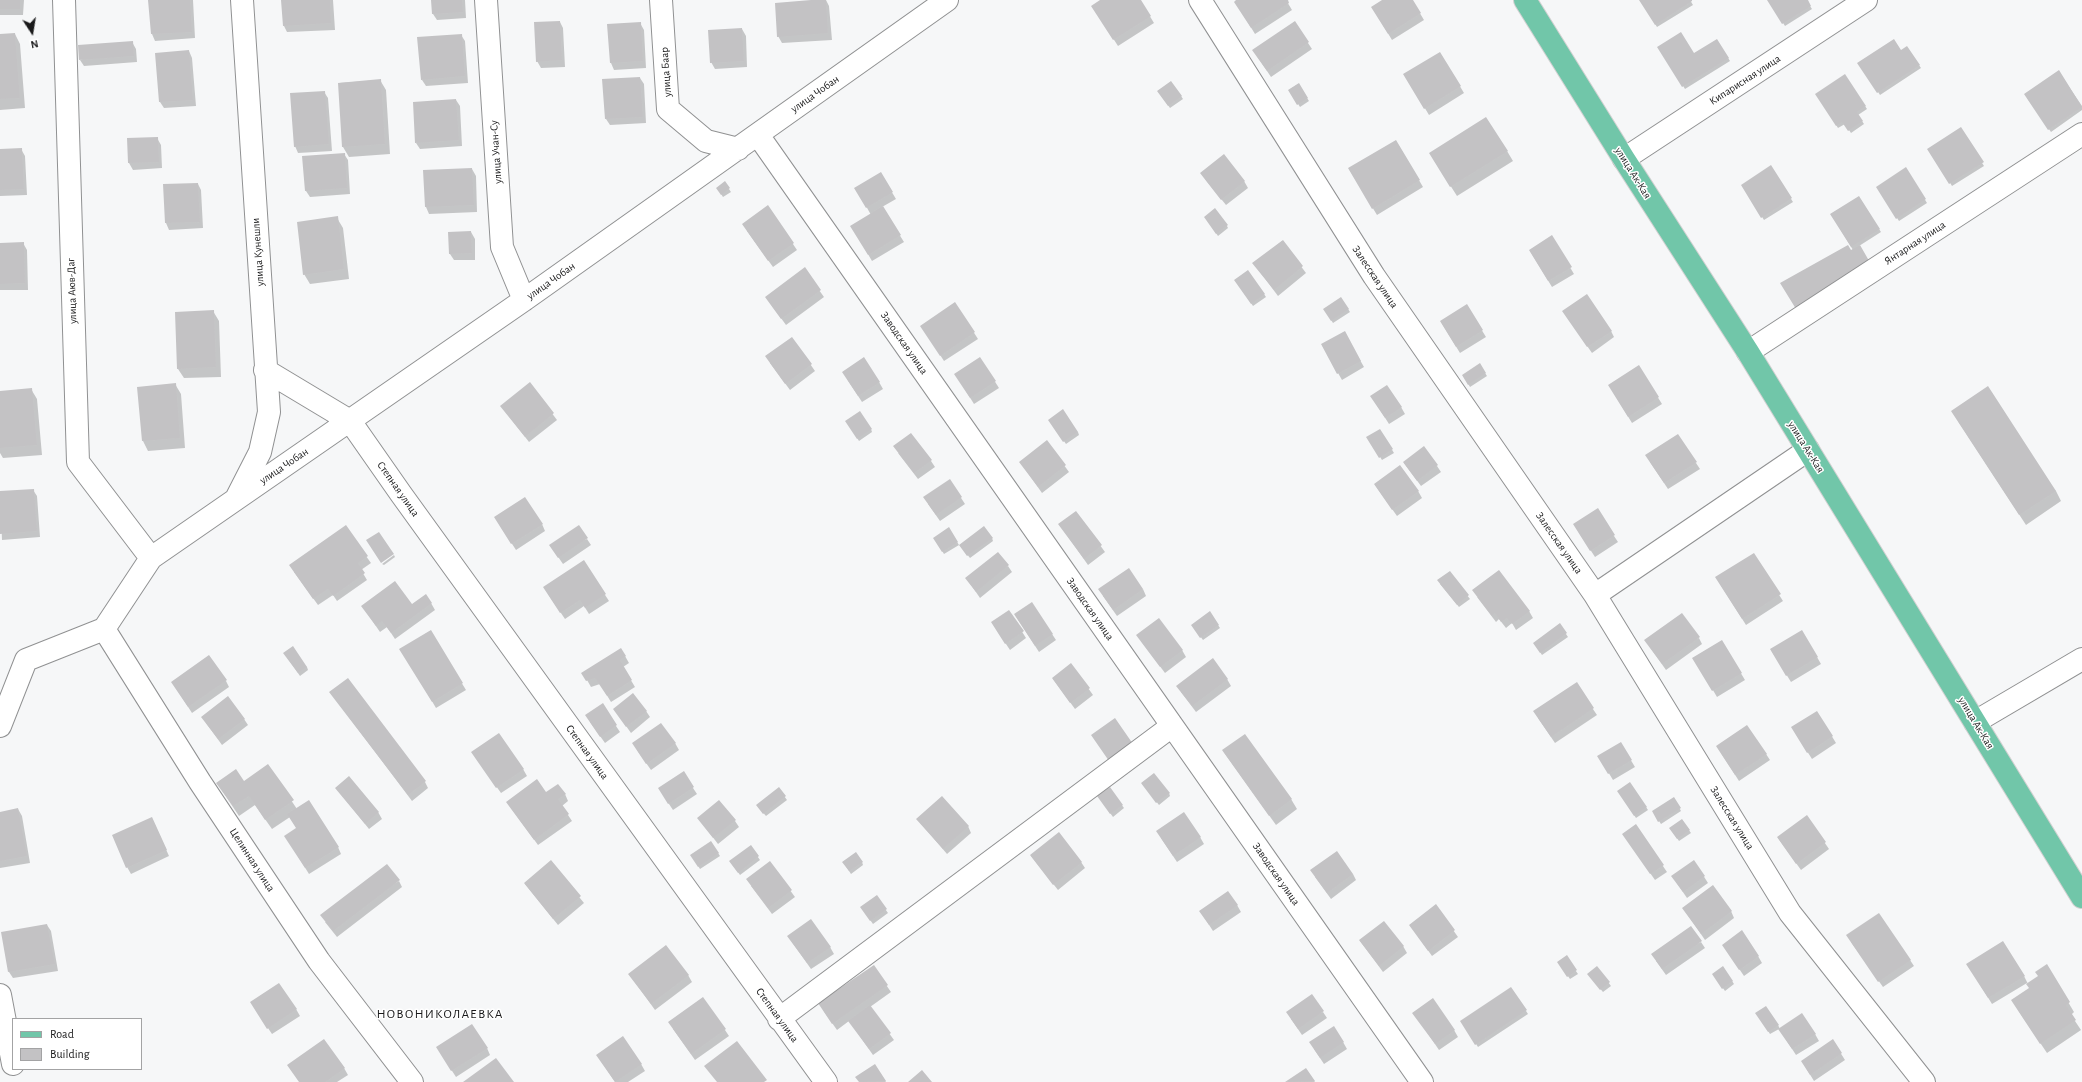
<!DOCTYPE html>
<meta charset="utf-8">
<style>
body{margin:0}
#map{position:relative;width:2082px;height:1082px;overflow:hidden;background:#f6f7f8;font-family:"Alegreya Sans",sans-serif}
canvas{display:block}
.legend{position:absolute;left:12px;top:1018px;width:130px;height:52px;box-sizing:border-box;background:#fff;border:1px solid #a3a3a4;margin:0;padding:5px 7px;list-style:none;font-size:12px;color:#1a1a1b}
.legend li{display:flex;align-items:center;gap:8px;height:20px}
.legend b{width:20px;border:1px solid #a3a3a4}
.north{position:absolute;left:12px;top:12px;width:40px;height:40px;-webkit-text-stroke:3px #fff;paint-order:stroke;rotate:168deg;font-size:11px;font-weight:700;line-height:16px;text-align:center;color:#1a1a1b}
.north::after{content:'';display:block;margin:auto;width:14px;height:18px;background:#1a1a1b;clip-path:polygon(50% 0,100% 100%,50% 72%,0 100%)}
</style>
<div id="map">
<canvas width="2082" height="1082"></canvas>
<ul class="legend">
<li><b style="height:5px;background:#71c6a9"></b>Road</li>
<li><b style="height:11px;background:#c3c2c4"></b>Building</li>
</ul>
<div class="north">N</div>
</div>
<script>
const c = document.querySelector('canvas').getContext('2d');
c.lineJoin = 'round';
function fill(path, color) { c.fillStyle = color; c.fill(path, 'evenodd'); }
function strokePath(path, color, width, dash) { c.strokeStyle = color; c.lineWidth = width; c.lineCap = dash ? 'butt' : 'round'; c.setLineDash(dash || []); c.stroke(path); }
function write(font, color, halo, rows, align = 'center') {
  c.font = font + ' "Alegreya Sans",sans-serif'; c.lineWidth = 3; c.setLineDash([]); c.textBaseline = 'middle'; c.strokeStyle = halo; c.fillStyle = color; for (const [text, x, y, turn = 0] of rows) {
    c.save(); c.translate(x, y); c.rotate((+turn || 0) * Math.PI / 180); c.textAlign = isNaN(turn) ? turn : align; if (halo) c.strokeText(text, 0, 0); c.fillText(text, 0, 0); c.restore();
  }
}
const shadow = new Path2D(`
 M0,0H24L23,15H0Z
 M149,0H193L195,38L155,41L152,34Z
 M282,0H333L335,30L287,32L284,26Z
 M432,0H465L466,18L437,20L433,14Z
 M826,0L829,6L832,40L782,43L778,36Z
 M1102,0H1140L1154,23L1118,46L1096,12Z
 M1238,0H1286L1292,10L1255,34L1239,8Z
 M1384,0H1412L1424,20L1392,40L1372,7Z
 M1640,0H1690L1693,5L1657,27Z
 M1768,0H1806L1812,9L1785,26Z
 M560,22L563,28L565,67L541,68L537,61Z
 M1294,22L1312,49L1271,77L1257,56Z
 M640,23L644,30L646,68L614,70L611,63L608,25Z
 M742,29L746,36L747,67L715,69L711,62Z
 M15,34L20,44L25,108L0,110V35Z
 M461,35L465,41L468,83L426,86L422,80Z
 M1717,40L1730,61L1685,89L1659,47L1694,55Z
 M132,42L136,49L137,62L84,66L80,60Z
 M1907,47L1921,68L1880,95L1859,63L1901,51Z
 M189,51L192,58L196,106L164,108L160,102Z
 M1440,53L1464,93L1429,115L1405,75Z
 M2059,72L2082,106V110L2051,132L2027,98Z
 M640,78L644,84L646,123L610,125L606,119Z
 M380,80L386,90L390,154L349,157L343,147L339,83Z
 M1298,84L1309,101L1300,107L1289,90Z
 M324,92L328,98L332,151L298,153L295,146Z
 M1160,94L1181,96L1183,99L1170,108Z
 M1818,97L1865,106L1867,109L1858,115L1864,124L1851,133L1845,124L1838,128Z
 M456,100L460,106L462,146L420,149L416,143Z
 M1961,129L1984,166L1952,186L1929,149Z
 M157,138L161,145L162,168L133,170L129,163L128,139Z
 M1396,141L1423,187L1377,215L1349,169Z
 M21,149L25,156L27,195L0,196V150Z
 M1507,151L1513,161L1457,196L1436,163Z
 M344,154L348,160L350,194L310,197L306,191L304,157Z
 M1771,167L1793,202L1764,220L1742,185Z
 M472,169L476,176L477,212L429,214L426,207L424,171Z
 M1906,169L1927,203L1899,221L1877,187Z
 M881,174L896,199L882,207L904,242L872,261L852,227L871,215L856,188Z
 M1205,179L1244,181L1248,188L1226,205Z
 M725,183L731,192L723,197L717,188Z
 M198,184L201,190L203,228L169,230L166,223L164,185Z
 M1859,197L1881,232L1859,246L1873,269L1850,251L1853,250L1831,214Z
 M768,207L797,250L773,267L747,231Z
 M337,218L343,228L349,279L310,284L304,274Z
 M1207,220L1227,226L1228,228L1218,236Z
 M471,232L475,239V260H454L450,254L449,233Z
 M1552,237L1574,274L1552,287L1530,251Z
 M1282,241L1306,273L1278,296L1254,264Z
 M23,243L27,250L28,290H0V244Z
 M804,269L824,297L786,325L770,303Z
 M1237,283L1264,294L1266,297L1253,306Z
 M1341,298L1350,312L1333,323L1324,309Z
 M955,303L978,339L944,361L925,332Z
 M1467,306L1486,337L1460,353L1441,322Z
 M213,311L219,321L221,377L184,378L178,369Z
 M1567,317L1611,331L1614,337L1592,353Z
 M1344,332L1364,367L1342,380L1322,345Z
 M792,338L815,371L790,390L770,363Z
 M980,358L999,388L974,404L959,380Z
 M1480,365L1487,376L1470,387L1463,375Z
 M1639,367L1662,404L1632,423L1613,392Z
 M847,379L879,382L883,389L862,402Z
 M175,384L181,394L185,448L148,451L143,441L138,388Z
 M530,384L557,420L529,442L501,406Z
 M31,389L37,399L42,455L3,458L0,453V392Z
 M1375,402L1401,407L1405,414L1389,424Z
 M1958,421L2056,491L2061,501L2026,525Z
 M1051,423L1078,432L1079,435L1066,444Z
 M848,424L871,429L872,432L859,441Z
 M1380,430L1394,453L1382,460L1368,438Z
 M1047,442L1069,472L1042,493L1020,462Z
 M898,453L931,461L935,467L918,479Z
 M1650,462L1696,463L1700,469L1668,489Z
 M1404,463L1437,466L1441,472L1421,486Z
 M950,481L965,504L940,521L928,504Z
 M1375,485L1418,491L1422,498L1397,516Z
 M33,490L37,496L40,537L2,540L0,492Z
 M1076,512L1105,552L1088,565L1059,524Z
 M499,524H542L545,531L516,550Z
 M345,527L371,563L361,570L367,580L337,601L333,595L318,605L294,572Z
 M949,529L959,545L944,554L934,538Z
 M1578,531L1614,536L1618,542L1595,557Z
 M992,538L993,541L970,558L962,548Z
 M587,539L591,545L563,564L554,551Z
 M1753,554L1783,601L1746,625L1720,584Z
 M394,555L395,557L384,565L382,564Z
 M583,561L609,601L589,614L584,606L565,619L548,594Z
 M1008,566L1012,572L980,598L967,579Z
 M1449,572L1470,599L1459,607L1440,584Z
 M1143,589L1146,596L1117,616L1103,596Z
 M1477,597L1529,611L1533,618L1516,630L1512,623L1506,628L1499,619L1496,622Z
 M431,603L435,610L395,639L387,627L380,632L362,606H412Z
 M1009,611L1026,638L1010,650L996,629Z
 M1015,615L1052,634L1056,640L1039,652Z
 M1218,625L1220,628L1203,640L1194,628Z
 M1560,625L1568,637L1542,655L1536,646Z
 M430,631L466,690L436,708L401,649Z
 M1802,631L1821,664L1791,682L1771,650Z
 M1699,638L1702,644L1666,670L1649,646Z
 M1141,641L1182,650L1186,657L1165,673Z
 M1722,642L1745,680L1717,697L1694,658Z
 M621,649L629,663L623,667L635,687L611,702L600,684L591,687L583,673Z
 M286,656L307,667L308,670L300,676Z
 M1071,664L1093,695L1075,709L1053,679Z
 M1227,679L1231,686L1196,712L1181,692Z
 M226,681L229,687L192,713L172,682Z
 M1576,684L1597,715L1555,743L1538,718Z
 M330,692L425,782L428,788L412,801Z
 M602,705L620,732L605,743L590,722Z
 M614,709L646,711L650,717L631,733Z
 M1817,712L1836,743L1812,759L1796,734Z
 M244,719L248,725L222,745L206,723Z
 M675,743L679,750L651,770L637,750Z
 M1621,744L1635,767L1613,780L1599,757Z
 M1223,751L1291,799L1297,809L1276,825Z
 M1721,753L1766,754L1770,760L1739,781Z
 M476,758L523,769L527,776L501,793Z
 M268,766L297,809L338,847L341,854L309,874L289,842L297,829L290,817L272,829L255,805L239,816L217,783L244,782Z
 M683,773L697,794L673,810L663,795Z
 M1142,784L1169,793L1170,796L1159,805Z
 M336,788L378,812L382,819L369,829Z
 M1109,788L1124,808L1113,817L1100,799Z
 M779,789L787,800L766,816L759,808Z
 M546,794H565L568,801L562,806L572,821L538,845L511,808Z
 M1620,794L1646,807L1648,810L1636,818Z
 M1674,798L1681,811L1661,824L1653,812Z
 M18,809L22,816L30,863L0,868V813Z
 M1807,817L1829,849L1801,870L1778,838Z
 M698,818L735,821L739,827L718,844Z
 M917,819L968,826L971,833L947,854Z
 M1682,820L1691,833L1679,841L1672,831Z
 M155,825L169,856L131,874L127,867Z
 M1635,825L1667,872L1655,880L1627,840Z
 M1200,837L1204,844L1177,862L1161,838Z
 M711,842L720,856L700,869L691,855Z
 M751,847L760,860L740,875L732,864Z
 M1031,856L1081,862L1085,868L1058,890Z
 M1694,861L1708,883L1687,898L1676,882Z
 M551,862L584,903L558,925L525,884Z
 M862,862L863,865L851,874L845,865Z
 M770,863L795,897L772,914L751,886Z
 M1353,874L1356,880L1331,899L1315,877Z
 M399,881L402,887L337,937L325,922Z
 M876,896L888,913L873,924L863,910Z
 M1237,905L1241,912L1213,931L1200,911Z
 M1436,906L1458,937L1432,956L1410,925Z
 M1683,908L1731,911L1734,918L1705,940Z
 M47,925L51,931L58,971L13,978L9,972L2,933Z
 M1360,941L1403,946L1407,953L1383,972Z
 M792,942L830,947L834,954L811,969Z
 M1701,942L1705,948L1666,975L1656,961Z
 M1851,942L1910,960L1914,966L1883,987Z
 M1727,951L1758,956L1762,963L1744,976Z
 M1566,957L1578,974L1570,979L1560,965Z
 M2046,965L2074,1012L2071,1015L2081,1030L2047,1053L2018,1010L2030,988L2027,983L1992,1004L1971,970L2024,976L2028,984L2039,977Z
 M873,966L891,992L870,1007L894,1040L873,1055L849,1021L837,1030L823,1010Z
 M1597,967L1611,986L1603,992L1590,977Z
 M1723,967L1734,984L1725,991L1715,977Z
 M629,974L688,975L692,982L655,1010Z
 M1511,988L1528,1014L1478,1047L1463,1024Z
 M255,1009H296L300,1016L272,1034Z
 M1323,1012L1327,1018L1302,1035L1291,1019Z
 M1758,1016L1778,1025L1780,1029L1815,1034L1819,1041L1796,1055L1779,1029L1770,1034Z
 M1418,1019L1454,1030L1458,1037L1439,1050Z
 M673,1029L725,1030L729,1036L695,1060Z
 M1833,1041L1845,1060L1814,1081L1806,1068Z
 M1343,1042L1347,1049L1324,1064L1314,1049Z
 M487,1048L490,1055L456,1077L441,1054Z
 M601,1061L641,1064L645,1071L628,1082H615Z
 M875,1065L886,1082H860L857,1077Z
 M344,1068L348,1075L337,1082H300Z
 M1306,1069L1315,1082H1287Z`);
const building = new Path2D(`
 M0,0H20V9H0Z
 M148,0H190L192,32L151,34Z
 M281,0H330L331,23L283,26Z
 M431,0H462L463,12L432,14Z
 M811,0H826L828,33L777,37L775,3Z
 M1100,0H1141L1151,16L1113,40L1091,6Z
 M1236,0H1288L1289,3L1251,28L1234,2Z
 M1382,0H1413L1421,13L1388,34L1371,7Z
 M1639,0H1692V1L1655,25Z
 M1767,0H1808L1811,6L1782,24Z
 M560,21L562,60L536,62L534,22Z
 M1295,21L1309,42L1267,71L1252,50Z
 M641,22L643,61L610,63L607,24Z
 M742,28L744,61L710,63L708,30Z
 M1681,32L1694,53L1717,39L1729,58L1682,87L1657,47Z
 M15,33L20,98L0,99V34Z
 M462,34L465,76L421,80L417,37Z
 M1894,39L1901,50L1907,46L1920,65L1877,93L1857,63Z
 M133,41L134,56L79,60L78,45Z
 M189,50L193,100L159,102L155,53Z
 M1440,52L1461,86L1424,109L1403,74Z
 M2059,70L2082,107L2048,130L2024,94Z
 M1845,74L1866,106L1857,112L1863,121L1848,131L1842,122L1836,126L1815,94Z
 M640,77L643,117L605,119L602,79Z
 M381,79L385,144L342,147L338,83Z
 M1171,81L1182,96L1168,106L1157,91Z
 M1299,83L1308,98L1297,105L1288,90Z
 M325,91L329,144L294,147L290,93Z
 M456,99L459,140L415,143L413,102Z
 M1486,117L1508,151L1450,187L1429,153Z
 M1961,127L1984,162L1949,184L1927,149Z
 M158,137L159,162L128,163L127,138Z
 M1396,140L1420,180L1372,209L1348,168Z
 M22,148L24,189L0,190V149Z
 M345,153L347,188L305,191L302,156Z
 M1224,154L1245,181L1221,200L1200,173Z
 M1771,165L1792,198L1761,218L1741,185Z
 M1906,167L1926,199L1896,219L1876,187Z
 M472,168L474,205L425,207L423,170Z
 M881,172L893,192L866,208L854,188Z
 M725,181L730,188L721,195L716,188Z
 M198,183L200,222L165,223L163,184Z
 M1859,196L1880,229L1851,247L1830,214Z
 M768,205L794,243L768,261L742,224Z
 M883,206L901,235L868,255L850,226Z
 M1215,208L1228,225L1216,234L1204,217Z
 M338,216L344,269L303,275L297,222Z
 M471,231L472,253L449,254L448,232Z
 M1552,235L1572,267L1548,281L1529,250Z
 M1283,240L1303,266L1274,290L1252,263Z
 M24,242L25,283L0,284V243Z
 M1848,245L1851,250L1860,245L1872,266L1796,309L1780,283Z
 M805,267L821,290L781,319L765,297Z
 M1248,270L1265,294L1251,304L1234,280Z
 M1587,294L1612,331L1587,347L1562,311Z
 M1341,297L1349,309L1331,321L1323,309Z
 M955,302L975,332L940,356L920,326Z
 M1467,304L1483,330L1456,347L1440,321Z
 M214,310L216,367L177,369L175,312Z
 M1345,331L1361,361L1337,374L1321,344Z
 M792,337L812,364L785,384L765,356Z
 M864,357L880,382L858,396L842,372Z
 M980,357L996,381L970,398L954,374Z
 M1480,363L1486,373L1468,385L1462,375Z
 M1639,365L1659,397L1628,417L1608,385Z
 M530,382L554,413L525,437L500,406Z
 M176,383L180,438L142,441L137,387Z
 M1387,385L1402,407L1385,418L1370,396Z
 M1988,386L2056,491L2019,515L1951,411Z
 M32,388L37,445L0,448V391Z
 M1063,409L1078,432L1063,442L1048,420Z
 M860,411L872,429L857,439L845,421Z
 M1380,429L1393,449L1379,458L1366,437Z
 M911,433L932,460L914,473L893,446Z
 M1678,434L1697,462L1664,483L1645,455Z
 M1047,440L1066,465L1038,487L1019,462Z
 M1424,446L1438,465L1417,481L1403,462Z
 M1400,465L1419,491L1392,510L1374,484Z
 M950,479L962,497L936,515L923,497Z
 M34,489L37,531L0,534V491Z
 M525,497L543,524L511,544L494,517Z
 M1598,508L1615,535L1590,551L1573,524Z
 M1076,511L1102,545L1084,559L1058,524Z
 M346,525L368,556L358,563L365,573L333,596L328,589L313,599L289,565Z
 M579,525L588,538L558,558L549,545Z
 M984,526L993,538L967,556L959,545Z
 M949,527L958,542L942,552L933,538Z
 M379,532L394,554L381,563L366,540Z
 M998,552L1009,565L976,592L965,578Z
 M1754,553L1781,594L1742,619L1715,577Z
 M584,560L606,594L585,608L580,600L560,613L543,587Z
 M1129,568L1143,589L1113,610L1098,589Z
 M1499,570L1530,611L1512,624L1507,618L1501,622L1495,613L1492,616L1472,590Z
 M1450,571L1469,595L1457,605L1437,580Z
 M395,581L412,604L426,594L432,603L391,633L382,621L376,626L361,606Z
 M1032,602L1053,634L1035,646L1014,614Z
 M1009,610L1024,631L1005,644L991,622Z
 M1210,611L1219,625L1200,638L1191,625Z
 M1682,613L1700,637L1662,664L1644,640Z
 M1159,618L1183,650L1160,667L1136,635Z
 M1560,623L1567,633L1540,653L1533,643Z
 M431,630L463,683L432,702L399,649Z
 M1802,630L1818,657L1786,676L1770,649Z
 M1722,640L1742,673L1712,691L1692,658Z
 M293,646L307,667L298,673L283,653Z
 M621,648L626,656L620,660L632,680L607,696L595,678L586,681L581,673Z
 M209,655L227,680L188,707L171,682Z
 M1213,658L1228,679L1192,706L1176,686Z
 M1071,663L1090,688L1070,703L1052,678Z
 M348,678L426,781L408,795L329,692Z
 M1577,682L1594,708L1551,737L1533,711Z
 M633,693L647,711L626,727L613,709Z
 M228,696L245,719L218,739L201,717Z
 M603,703L617,725L600,737L585,715Z
 M1817,711L1833,736L1807,753L1791,727Z
 M1115,718L1133,744L1109,761L1091,735Z
 M661,723L676,743L646,764L632,743Z
 M1747,725L1767,754L1735,775L1716,746Z
 M499,733L524,769L496,788L471,752Z
 M1245,734L1292,799L1269,816L1222,750Z
 M1621,742L1632,760L1608,774L1597,756Z
 M268,764L294,800L265,820L249,796L233,806L216,783L236,769L244,781Z
 M684,771L694,787L668,804L658,788Z
 M1154,773L1170,793L1156,803L1141,783Z
 M349,776L379,812L365,824L335,788Z
 M537,779L546,792L558,784L566,794L558,799L569,814L534,840L506,802Z
 M1630,782L1647,807L1634,816L1617,791Z
 M779,787L786,796L763,814L756,805Z
 M1110,787L1123,805L1110,814L1097,796Z
 M942,796L969,826L943,849L916,819Z
 M1674,797L1681,808L1658,822L1652,811Z
 M309,800L339,847L305,868L284,836L296,828L287,814Z
 M719,800L736,820L713,838L697,818Z
 M18,808L27,856L0,861V812Z
 M1184,812L1201,837L1173,856L1156,831Z
 M1807,815L1826,842L1796,864L1777,837Z
 M152,817L167,850L126,868L112,835Z
 M1682,819L1690,830L1677,839L1669,828Z
 M1636,824L1664,865L1650,874L1622,834Z
 M1059,832L1082,862L1053,885L1030,855Z
 M711,841L719,853L698,867L690,855Z
 M751,845L759,856L738,873L729,861Z
 M1337,851L1353,874L1327,893L1310,870Z
 M856,852L863,862L849,871L842,862Z
 M551,860L581,896L553,919L524,883Z
 M1694,860L1705,876L1683,892L1671,876Z
 M770,861L792,890L768,908L746,879Z
 M387,864L400,880L333,931L320,915Z
 M1713,885L1732,911L1701,934L1682,908Z
 M1228,891L1238,905L1209,925L1199,911Z
 M877,895L887,909L870,921L860,907Z
 M1436,904L1455,930L1428,951L1409,925Z
 M1879,913L1911,960L1878,982L1846,935Z
 M811,919L831,947L807,963L787,936Z
 M1384,921L1404,946L1379,966L1359,940Z
 M47,924L55,964L8,972L1,932Z
 M1691,926L1702,941L1662,969L1651,954Z
 M1742,930L1759,956L1739,970L1722,945Z
 M2003,941L2025,976L1988,998L1966,964Z
 M666,945L689,975L651,1004L628,974Z
 M1567,955L1577,970L1567,977L1557,962Z
 M2047,964L2070,1002L2066,1005L2076,1020L2040,1044L2011,1000L2029,988L2026,984L2038,976L2035,972Z
 M874,965L888,985L832,1024L818,1003Z
 M1597,966L1610,982L1600,990L1587,974Z
 M1723,966L1733,981L1722,989L1712,974Z
 M279,983L297,1009L267,1029L250,1002Z
 M1511,987L1527,1010L1475,1045L1460,1021Z
 M1312,994L1324,1011L1298,1029L1286,1012Z
 M703,997L726,1029L691,1054L668,1022Z
 M1433,998L1455,1030L1435,1044L1412,1013Z
 M870,1005L891,1033L869,1049L848,1021Z
 M1766,1006L1779,1025L1768,1032L1755,1013Z
 M1802,1013L1816,1034L1792,1049L1778,1029Z
 M472,1024L488,1048L451,1071L436,1047Z
 M1334,1026L1344,1042L1320,1058L1309,1042Z
 M623,1036L642,1064L615,1082L596,1055Z
 M324,1039L345,1068L325,1082H299L287,1065Z
 M1833,1039L1842,1053L1810,1075L1801,1061Z
 M737,1041L767,1080L764,1082H717L704,1066Z
 M496,1058L514,1082H463Z
 M875,1064L886,1081L859,1082L855,1077Z
 M1306,1068L1315,1081L1285,1082Z
 M922,1070L932,1082H908Z`);
const minor = new Path2D(`
 M64,0L78,462L151,558
 M486,0L502,247L524,300
 M661,0L668,109L706,141L738,149
 M1200,0L1374,276L1595,595L1790,913L1924,1082
 M758,135L1422,1082
 M1624,159L1866,0
 M1748,352L2082,134
 M265,370L350,421L401,494L826,1082
 M237,497L260,452L269,412L242,0
 M1595,595L1808,450
 M104,629L200,782L319,961L412,1082
 M1975,722L2082,659
 M0,726L26,660L104,629L151,558L524,300L947,0
 M0,995L13,1064
 M779,1019L1172,726`);
const major = new Path2D(`
 M1525,0L1624,159L1748,352L2082,897`);
const streetNames = [
 ["улица Баар",666,72,-94],
 ["Кипарисная улица",1745,80,-33],
 ["улица Чобан",815,94,-35],
 ["улица Учан-Су",496,152,-94],
 ["улица Ак-Кая",1633,173,58],
 ["Янтарная улица",1915,243,-33],
 ["улица Кунешли",258,252,-94],
 ["Залесская улица",1375,277,56],
 ["улица Чобан",551,281,-35],
 ["улица Аюв-Даг",72,291,-92],
 ["Заводская улица",904,343,55],
 ["улица Ак-Кая",1806,447,58],
 ["улица Чобан",284,466,-34],
 ["Степная улица",398,489,55],
 ["Залесская улица",1559,543,55],
 ["Заводская улица",1090,609,55],
 ["улица Ак-Кая",1976,723,59],
 ["Степная улица",587,752,54],
 ["Залесская улица",1732,818,58],
 ["Целинная улица",252,860,57],
 ["Заводская улица",1276,874,55],
 ["Степная улица",777,1015,54]
];
const quarterNames = [
 ["НОВОНИКОЛАЕВКА",440,1014]
];
fill(shadow, '#0003');
fill(building, '#c3c2c4');
strokePath(minor, '#909192', 24);
strokePath(major, '#d1d1d1', 24);
strokePath(minor, '#fff', 22);
strokePath(major, '#71c6a9', 22);
write('11px', '#1a1a1b', '#fff', streetNames);
c.letterSpacing = '1px';
write('13px', '#1a1a1b', '#fff', quarterNames);
c.letterSpacing = '0px';
</script>
